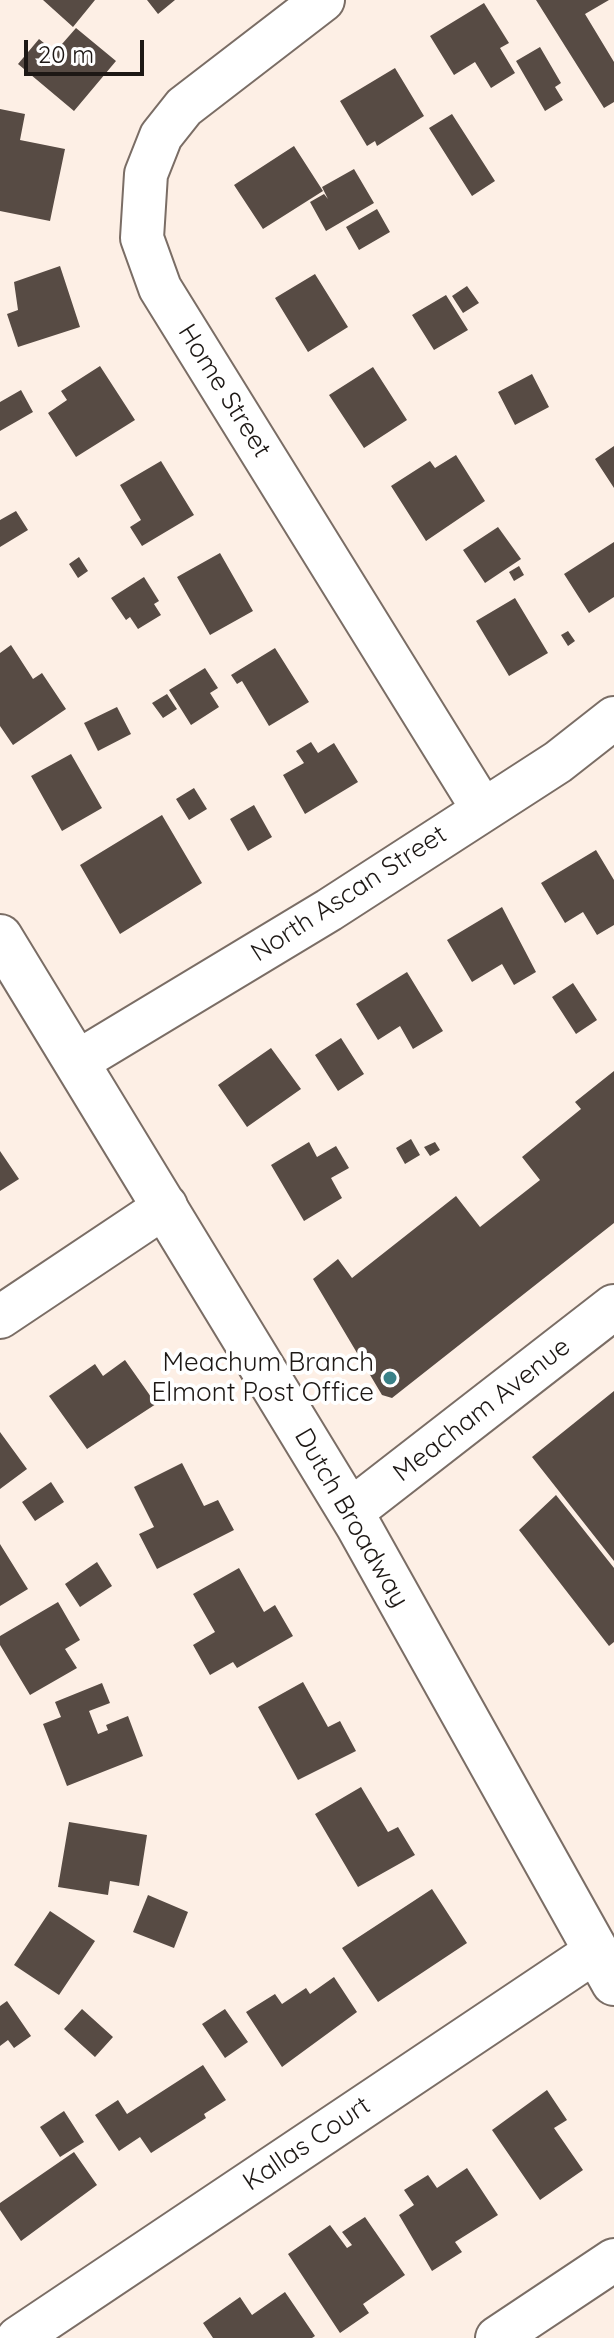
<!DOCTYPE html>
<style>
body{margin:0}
#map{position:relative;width:614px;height:2338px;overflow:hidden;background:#fdefe5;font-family:Quicksand,sans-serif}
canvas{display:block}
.scale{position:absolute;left:24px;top:40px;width:120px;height:36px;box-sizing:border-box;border:4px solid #1d1815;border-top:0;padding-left:10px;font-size:24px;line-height:28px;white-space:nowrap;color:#1d1815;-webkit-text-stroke:6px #fff;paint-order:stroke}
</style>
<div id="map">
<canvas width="614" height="2338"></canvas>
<div class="scale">20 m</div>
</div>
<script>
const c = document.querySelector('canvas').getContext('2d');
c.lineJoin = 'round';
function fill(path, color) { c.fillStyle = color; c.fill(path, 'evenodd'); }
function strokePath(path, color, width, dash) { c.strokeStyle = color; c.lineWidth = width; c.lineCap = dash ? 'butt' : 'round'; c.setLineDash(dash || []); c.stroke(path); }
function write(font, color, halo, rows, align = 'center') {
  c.font = font + ' Quicksand,sans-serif'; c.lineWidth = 8; c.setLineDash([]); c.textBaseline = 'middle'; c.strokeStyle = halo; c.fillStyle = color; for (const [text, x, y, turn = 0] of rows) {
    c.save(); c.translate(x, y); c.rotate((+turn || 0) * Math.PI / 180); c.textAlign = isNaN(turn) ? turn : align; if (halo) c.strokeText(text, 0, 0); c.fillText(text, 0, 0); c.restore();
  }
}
const building = new Path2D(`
 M43,0H95L73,27Z
 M147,0H175L158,14Z
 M536,0H609L585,14L614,62V102L604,108Z
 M484,3L509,43L500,48L515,73L491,88L475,62L454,75L430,36Z
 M76,28L116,61L74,111L18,64L39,39L55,52Z
 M540,47L561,83L555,87L563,100L545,111L516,61Z
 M395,68L424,116L377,146L375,141L367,146L340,101Z
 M0,109L25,114L20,140L65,149L50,221L0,211Z
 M452,114L495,181L472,196L429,128Z
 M294,146L323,191L263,229L234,185Z
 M354,169L374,203L326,231L310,202L324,194L328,199L322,187Z
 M377,209L390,232L359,250L346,227Z
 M60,266L80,327L18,347L7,314L18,310L14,282Z
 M315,274L348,327L308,352L275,298Z
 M467,286L479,303L463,313L452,296Z
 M446,295L468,330L434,350L412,315Z
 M100,366L135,420L76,457L48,413L67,400L61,391Z
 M373,367L407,420L364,448L329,395Z
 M532,374L549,407L515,425L498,392Z
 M21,390L33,412L0,431V402Z
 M614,446V488L595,459Z
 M456,455L485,501L426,541L391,486L430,461L435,468Z
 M161,461L194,515L142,546L130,527L141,520L120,485Z
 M16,511L28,530L0,547V520Z
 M498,527L521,559L485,583L463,550Z
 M614,542V597L589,613L564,574Z
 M220,553L253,611L210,635L177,577Z
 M79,557L88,571L78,578L69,564Z
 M519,566L524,575L514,581L509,572Z
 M144,577L159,601L154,604L161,615L138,629L130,617L126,620L111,598Z
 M515,598L548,653L509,676L476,621Z
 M568,631L575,641L568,646L561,635Z
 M11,645L33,679L42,673L66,709L13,745L0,726V653Z
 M275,648L309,702L269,726L242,681L237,684L231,675Z
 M205,668L218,688L210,693L219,707L191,725L169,690Z
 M167,694L177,709L163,718L152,703Z
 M117,707L131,734L98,751L84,723Z
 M311,742L318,753L334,743L358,782L305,814L283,775L304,763L296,751Z
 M71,754L102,808L62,831L31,776Z
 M194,788L207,809L189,820L176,799Z
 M254,805L272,837L248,851L230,819Z
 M162,815L202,883L120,934L80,865Z
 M596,850L614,880V925L597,935L583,912L565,923L541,883Z
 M502,907L536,972L514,985L502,964L472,982L447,940Z
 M407,972L443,1031L413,1049L400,1026L378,1040L356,1004Z
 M573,983L597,1020L576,1034L552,997Z
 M341,1038L364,1074L338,1091L315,1055Z
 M271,1048L301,1089L247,1127L218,1085Z
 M614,1071V1223L392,1398L382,1395L313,1279L338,1259L352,1278L456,1196L480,1227L540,1180L522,1157L581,1109L575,1102Z
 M411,1139L420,1155L405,1164L396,1148Z
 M309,1142L317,1157L336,1146L349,1168L331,1178L342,1198L304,1221L271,1165Z
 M435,1142L440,1150L430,1156L424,1147Z
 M0,1151L19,1179L0,1191Z
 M125,1360L156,1404L87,1449L49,1396L95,1364L103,1376Z
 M614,1391V1561L532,1457Z
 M0,1432L27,1469L0,1489Z
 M182,1463L204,1506L218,1500L234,1530L157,1569L139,1534L154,1527L134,1487Z
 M51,1482L64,1502L35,1521L22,1502Z
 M556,1495L614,1568V1642L609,1646L519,1530Z
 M0,1544L28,1589L0,1606Z
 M97,1562L112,1586L80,1607L65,1584Z
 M239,1568L264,1612L275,1605L293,1636L237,1668L233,1662L210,1675L193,1645L215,1632L193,1594Z
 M58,1602L80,1640L65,1649L77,1668L30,1695L0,1645V1636Z
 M303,1682L328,1727L340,1721L356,1751L298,1780L258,1707Z
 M102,1683L110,1703L89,1711L98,1734L108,1730L106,1725L128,1716L143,1756L67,1786L43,1724L61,1717L55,1702Z
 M361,1787L388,1832L398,1827L415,1855L358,1887L315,1814Z
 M69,1822L147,1835L139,1886L110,1881L108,1895L58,1887Z
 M432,1889L467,1943L378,2002L342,1948Z
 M148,1895L188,1912L174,1948L133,1932Z
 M50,1911L95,1941L59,1995L14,1965Z
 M334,1977L357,2012L282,2067L246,2012L275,1994L282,2004L306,1988L310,1994Z
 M7,2001L31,2036L14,2048L8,2040L0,2046V2006Z
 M82,2009L113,2037L95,2057L64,2029Z
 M225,2009L248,2042L225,2058L202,2024Z
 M203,2065L226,2100L204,2114L206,2118L151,2153L140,2137L119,2151L95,2115L118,2100L127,2114Z
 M547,2090L567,2120L554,2128L583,2170L540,2200L492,2130Z
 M64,2111L84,2142L60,2157L40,2127Z
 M74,2152L97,2185L21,2241L0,2210V2203Z
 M467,2168L498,2215L455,2242L462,2252L432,2271L399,2215L414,2205L404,2190L428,2175L437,2188Z
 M365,2217L405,2275L363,2304L369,2313L340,2333L288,2254L330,2225L347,2248L352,2245L342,2232Z
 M285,2292L315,2336L312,2338H213L203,2323L240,2297L252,2315Z`);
const minor = new Path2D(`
 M323,0L184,107L161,136L146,174L142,238L160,288L482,808
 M77,1062L329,910L558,762L614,718
 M0,1317L166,1206
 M18,2338L596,1951
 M497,2338L614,2260`);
const secondary = new Path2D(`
 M0,937L358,1525L614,1983
 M350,1512L614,1307`);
const markers = [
 [390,1378,8,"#398188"]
];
const streetNames = [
 ["Home Street",224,391,58],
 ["North Ascan Street",349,894,-33],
 ["Meacham Avenue",482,1410,-38],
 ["Dutch Broadway",351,1518,60],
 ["Kallas Court",307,2144,-34]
];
const poiNames = [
 ["Meachum Branch",374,1363],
 ["Elmont Post Office",374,1393]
];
fill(building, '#574b44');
strokePath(minor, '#7a6d65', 46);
strokePath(secondary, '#7a6d65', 48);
strokePath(minor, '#fff', 42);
strokePath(secondary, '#fff', 44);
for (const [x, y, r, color] of markers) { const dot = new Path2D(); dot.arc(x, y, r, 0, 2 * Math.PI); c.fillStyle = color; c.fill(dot); strokePath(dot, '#fff', 3); }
write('26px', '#1d1815', '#fff', streetNames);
write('26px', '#1d1815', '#fff', poiNames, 'right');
</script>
